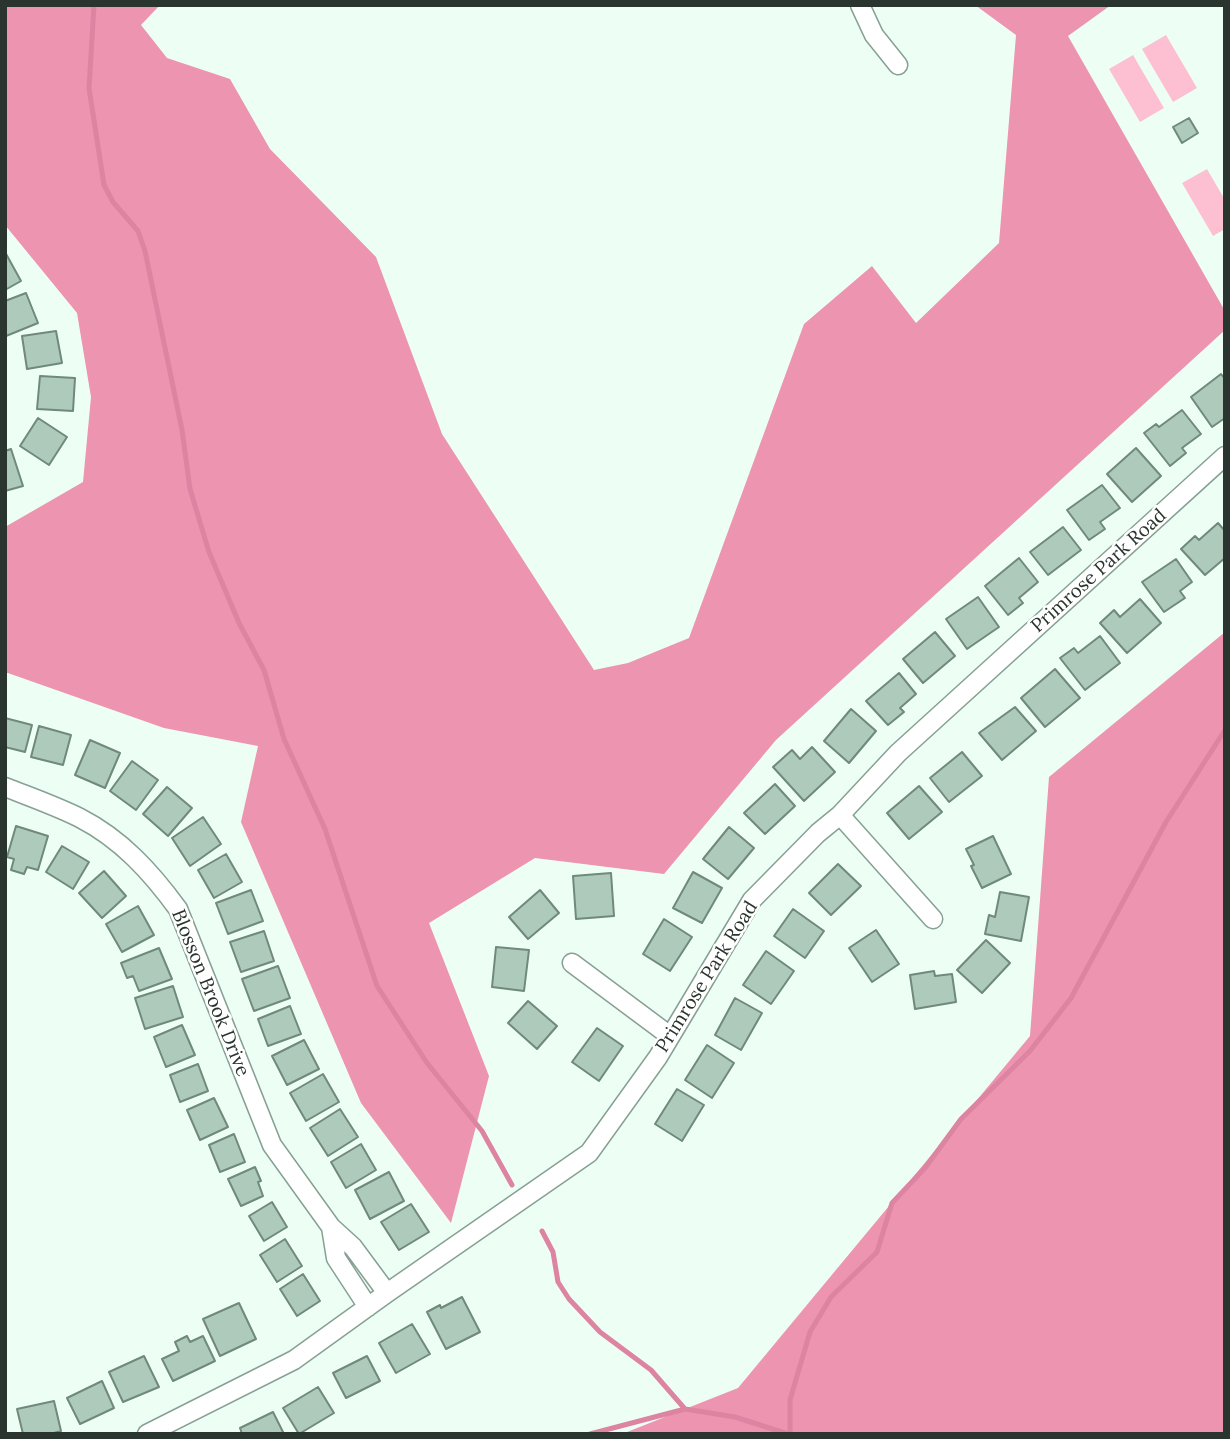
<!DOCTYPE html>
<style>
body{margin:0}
#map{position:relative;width:1230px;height:1439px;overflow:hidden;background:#edfff5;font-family:Lora,serif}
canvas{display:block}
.frame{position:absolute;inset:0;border:7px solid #2a352f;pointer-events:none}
</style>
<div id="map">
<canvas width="1230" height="1439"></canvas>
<div class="frame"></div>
</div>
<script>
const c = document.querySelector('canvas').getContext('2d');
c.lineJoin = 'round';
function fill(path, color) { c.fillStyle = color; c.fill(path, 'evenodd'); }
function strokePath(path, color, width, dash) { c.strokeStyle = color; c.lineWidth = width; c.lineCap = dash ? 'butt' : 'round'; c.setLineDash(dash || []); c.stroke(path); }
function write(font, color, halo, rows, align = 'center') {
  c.font = font + ' Lora,serif'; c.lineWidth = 5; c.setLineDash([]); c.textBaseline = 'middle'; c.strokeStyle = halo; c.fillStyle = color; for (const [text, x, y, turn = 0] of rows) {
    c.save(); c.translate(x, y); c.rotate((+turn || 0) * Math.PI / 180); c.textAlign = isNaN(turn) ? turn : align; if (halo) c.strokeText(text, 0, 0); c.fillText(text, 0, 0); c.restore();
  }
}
const green = new Path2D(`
 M1166,35L1197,88L1173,102L1142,49Z
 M1133,55L1164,108L1140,122L1109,69Z
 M1207,169L1225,200V229L1213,236L1182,183Z`);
const forest = new Path2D(`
 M5,5H160L141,25L167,58L230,79L270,149L376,257L442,434L594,670L628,663L689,638L804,324L872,266L916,323L999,243L1016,35L975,5H1111L1068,36L1225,311V330L776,740L664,874L535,858L429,923L489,1076L451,1223L361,1103L241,822L258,746L164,728L5,672V527L83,482L91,397L77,313L5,225Z
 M1225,632V1434H622L738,1388L1030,1036L1049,777Z`);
const stream = new Path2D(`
 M94,5L89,88L104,185L113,202L138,231L145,251L182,430L190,489L209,552L239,623L264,670L284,739L325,829L377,986L427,1063L482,1131L512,1185
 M542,1231L553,1252L558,1282L569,1299L600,1332L651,1370L685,1409
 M590,1434L685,1409L735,1417L788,1434
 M790,1434V1400L810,1332L831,1297L877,1252L892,1203L925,1168L961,1119L1030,1051L1071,998L1166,822L1225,730`);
const building = new Path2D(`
 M1189,118L1198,133L1182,143L1173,127Z
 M5,252L21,281L5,290Z
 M26,293L38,323L6,336L5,301Z
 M56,331L62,363L27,369L22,336Z
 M1221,374L1225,379V418L1212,427L1191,397Z
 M40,376L75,378L73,411L37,409Z
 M1182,410L1201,434L1182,448L1186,453L1170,466L1144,433L1156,424L1159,427Z
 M38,418L67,437L49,465L20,446Z
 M1136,448L1161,476L1132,502L1107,474Z
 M11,449L23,486L5,491V451Z
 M1102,485L1120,508L1100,522L1105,529L1089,540L1067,510Z
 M1218,523L1225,531V558L1205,575L1181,549L1195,536L1199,540Z
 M1063,527L1081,550L1048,575L1030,552Z
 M1019,558L1038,582L1019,598L1023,603L1008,615L985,586Z
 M1176,559L1192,582L1180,591L1185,598L1164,612L1142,582Z
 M978,597L999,627L967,649L946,619Z
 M1140,599L1161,623L1127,653L1100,623L1114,610L1120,617Z
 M935,632L955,656L923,683L903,659Z
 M1100,636L1120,663L1085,690L1060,658L1074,648L1078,653Z
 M1055,669L1080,698L1045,727L1021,698Z
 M899,673L916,694L900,708L904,712L888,725L866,701Z
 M1015,707L1036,731L1002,760L979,733Z
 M851,709L876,731L849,763L824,741Z
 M5,718L32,725L25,752L5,747Z
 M39,726L71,735L63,765L31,757Z
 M90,740L120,753L105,788L75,775Z
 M812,747L835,772L804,801L773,767L792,750L800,759Z
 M962,752L982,776L949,802L930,778Z
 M132,761L158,780L136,810L110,791Z
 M775,784L795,806L765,834L744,813Z
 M919,786L942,812L909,839L887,813Z
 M167,787L192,808L168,836L143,814Z
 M203,817L221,844L190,866L172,838Z
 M16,826L48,836L38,870L27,867L24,874L11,870L14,859L7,857Z
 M729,827L754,848L728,879L703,859Z
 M993,836L1011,874L982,888L971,866L974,865L966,849Z
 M62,846L89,862L73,889L46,872Z
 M226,854L242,882L214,898L198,870Z
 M838,864L861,886L831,915L809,893Z
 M104,871L126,896L102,918L79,893Z
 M693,872L722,888L702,923L673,908Z
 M611,873L614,916L576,919L573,876Z
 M251,890L263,921L228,934L216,903Z
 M540,890L559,913L528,939L509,917Z
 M1000,892L1029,897L1021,941L985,934L989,915L995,917Z
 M138,906L154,935L122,952L106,924Z
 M793,909L824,931L805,958L774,936Z
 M664,919L692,937L670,971L643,954Z
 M876,930L899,964L872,982L849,948Z
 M264,931L274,961L241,972L230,942Z
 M986,940L1010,963L982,993L957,970Z
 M496,947L529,950L524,991L492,987Z
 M159,948L172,979L139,991L133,976L127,978L121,963Z
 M766,951L794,971L771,1004L743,985Z
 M278,966L290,998L254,1011L242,979Z
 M934,971L935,976L952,974L956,1002L915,1009L910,975Z
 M173,986L183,1017L145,1029L135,998Z
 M735,998L762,1013L741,1050L715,1035Z
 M528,1001L557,1026L537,1049L508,1023Z
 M290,1006L301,1034L268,1046L258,1019Z
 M182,1025L195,1055L166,1067L154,1037Z
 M597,1028L623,1046L599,1081L572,1062Z
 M304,1040L319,1069L287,1085L272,1056Z
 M707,1045L734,1063L712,1098L685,1080Z
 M198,1064L208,1091L180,1102L170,1075Z
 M323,1074L339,1102L306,1121L290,1093Z
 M677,1089L704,1105L682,1141L655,1124Z
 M214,1098L228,1127L200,1140L187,1110Z
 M340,1109L358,1137L328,1156L310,1128Z
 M234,1134L245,1162L220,1172L209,1145Z
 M361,1144L376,1170L346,1188L331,1162Z
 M255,1167L261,1181L258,1182L263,1196L241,1206L228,1179Z
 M389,1172L404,1201L370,1219L355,1190Z
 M272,1202L287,1227L264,1241L249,1216Z
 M411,1204L429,1232L399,1250L381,1222Z
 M285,1239L302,1266L277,1282L260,1255Z
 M303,1274L320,1301L297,1316L280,1289Z
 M462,1297L480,1332L446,1349L427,1312L440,1305L441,1308Z
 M239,1303L256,1339L220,1356L203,1319Z
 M412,1324L430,1354L396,1373L379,1343Z
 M187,1336L190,1342L203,1336L215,1361L173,1381L162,1359L179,1351L175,1342Z
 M144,1356L159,1387L123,1402L109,1372Z
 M367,1356L380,1381L346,1398L333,1373Z
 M102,1381L114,1408L80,1424L67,1398Z
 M318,1387L334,1413L299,1434L283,1408Z
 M54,1401L61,1431L50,1434H23L17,1409Z
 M273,1412L284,1434H242L240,1428Z`);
const street = new Path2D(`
 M860,5L874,35L898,65
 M5,787C30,797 56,806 80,818C121,839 151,872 178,909L272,1145L331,1227L353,1247L387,1293
 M840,815L933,919
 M572,963L670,1036
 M331,1227L336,1258L368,1307
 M147,1434L294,1360L387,1293L589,1153L658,1057L752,900L818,833L840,815L898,753L1225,456`);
const streetNames = [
 ["Primrose Park Road",1099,571,-42],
 ["Primrose Park Road",707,977,-58],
 ["Blosson Brook Drive",210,993,68]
];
fill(green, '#fdc0d2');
fill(forest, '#ed94b0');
strokePath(stream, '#dc84a1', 5);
fill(building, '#adcaba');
strokePath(building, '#6f897b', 2);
strokePath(street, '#86a193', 21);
strokePath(street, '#fff', 18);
write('19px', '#2a352f', '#fff', streetNames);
</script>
